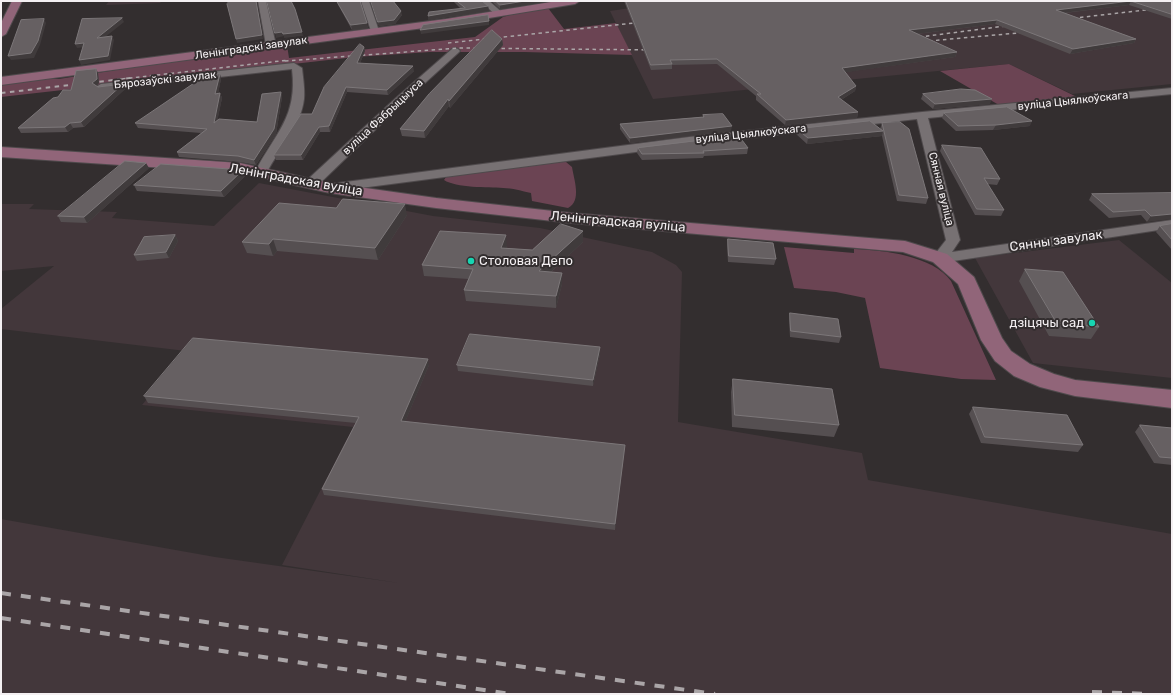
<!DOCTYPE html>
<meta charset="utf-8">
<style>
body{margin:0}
#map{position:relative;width:1173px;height:695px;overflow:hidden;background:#332e2f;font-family:Rubik,sans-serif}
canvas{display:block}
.frame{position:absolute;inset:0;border:2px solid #f4f0f2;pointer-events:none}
</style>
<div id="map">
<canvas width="1173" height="695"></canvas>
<div class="frame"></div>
</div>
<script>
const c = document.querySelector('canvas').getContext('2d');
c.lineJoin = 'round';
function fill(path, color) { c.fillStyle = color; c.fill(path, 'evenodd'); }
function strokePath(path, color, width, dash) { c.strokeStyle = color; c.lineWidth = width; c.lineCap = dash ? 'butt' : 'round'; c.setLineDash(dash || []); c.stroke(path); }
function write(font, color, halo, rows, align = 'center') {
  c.font = font + ' Rubik,sans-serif'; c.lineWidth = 4; c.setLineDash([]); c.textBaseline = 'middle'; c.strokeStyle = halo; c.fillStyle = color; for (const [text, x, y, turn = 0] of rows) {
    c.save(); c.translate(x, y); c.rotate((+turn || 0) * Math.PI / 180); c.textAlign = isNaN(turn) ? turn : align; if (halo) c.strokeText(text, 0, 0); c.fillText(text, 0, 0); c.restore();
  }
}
const built = new Path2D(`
 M39,1H162L160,3L106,5L109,1Z
 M677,1H1172V84L1072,94L1009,64L653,99L610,11Z
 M259,183L433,216L540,228L652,252L676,265L682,272L678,422L862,453L868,480L1172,534V694H1V519L215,557L399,583L282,565L353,427L142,405L186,351L1,329V309L54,266L1,271V204H34L29,209L117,212L112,218L214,226Z
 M1119,240L1172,283V378L1033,363L975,258Z`);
const green = new Path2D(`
 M548,8L564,29L616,23L632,55L524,52H430L355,57L1,97V85L45,79H59L198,57L199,59L259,51L287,45L289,58L475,37L503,17L513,14Z
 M1009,64L1077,97L999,105L940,71Z
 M561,161L566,162L572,167C574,180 582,201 568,208L532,201L531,193C522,191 512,188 503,188C488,187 456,188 444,180L446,177Z
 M784,247L854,253V249C884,250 933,256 951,281L996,380L961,379L880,368L865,298L836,292L794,288Z`);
const street = new Path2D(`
 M258,1H266L276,45L274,47H268L266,45Z
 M361,1H369L379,31L378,33H372L371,31Z
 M480,1H489L504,14L500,16H497Z
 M455,48L458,49L460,51L458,53L404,102L316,187H306L304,184L306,181L396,98L452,49Z
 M294,63L302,68C303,78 305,89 304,99C301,126 279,149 267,172L266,175H256L255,172C275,133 298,117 292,69L101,90L96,87L101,84Z
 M1172,88V94L928,118L960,240L952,252L1172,220V228L940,263L935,261L932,258L946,240L917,119L689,145L330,192L325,191L323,188L325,185L330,184L689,137L922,112Z`);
const secondary = new Path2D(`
 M12,1H22L6,34L1,37V23Z
 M557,1H580L575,4L446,25L1,85V77L446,19Z
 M1,147L240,163L330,183L436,198L571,213L905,241L947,254L974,277L1002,338L1011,351L1030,364L1054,374L1075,380L1172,390V408L1075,396L1040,387L1014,376L995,361L981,340L958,284L933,262L903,252L571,223L436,208L330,193L240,173L1,157Z`);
const railFar2 = new Path2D(`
 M1066,19L1172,7
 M912,38L1013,25
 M929,41L1029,32
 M448,43L643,22
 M285,61L459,48L654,50
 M122,79L289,60`);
const railFar1 = new Path2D(`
 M1,93L131,78`);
const rail = new Path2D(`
 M1,593L715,694
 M1,618L511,694
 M1092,692L1151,694`);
const wall = new Path2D(`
 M336,1H360L368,28L352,30Z
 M371,1H393L402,15L395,24L379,26Z
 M453,1H482L488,6L489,11L428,20L461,9Z
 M491,1H554L500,9Z
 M624,1H1172V19L1129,5L1065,13L1136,39L1134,43L1070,54L995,24L917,34L957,52L955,57L845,72L856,86L855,91L841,100L858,112L857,118L785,125L756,100V96L717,64L672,65V69L651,70Z
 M502,39L503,45L450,108L449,106L425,138L402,136L400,129Z
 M364,47L365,51L360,63L414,71L388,95L347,92L330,132H320L303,160H276L274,155L312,114Z
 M96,69L98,73L99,83L96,86L98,87L123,84L125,89L84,127L73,128L68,132L21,133L18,128L58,97L71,90Z
 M220,74L221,79L218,93H220L222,98L217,121L257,122L281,92L282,97L276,134L256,165L240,162L179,157L177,152L201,133L138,128L135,123Z
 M923,94L990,104L933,109L921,99Z
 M944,113L1030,126L993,130L956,131L942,118Z
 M703,115L731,131L630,143L620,129V124L703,117Z
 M882,123L928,198L926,204L897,201L882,136L807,144L796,134L797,129H880Z
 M942,145L1000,179L997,185L987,184L1004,210L1001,216L975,215L940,151Z
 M638,148H748L747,154L704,156L703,158L642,160L637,153Z
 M149,168L87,223L61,222L58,216Z
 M243,170L245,176L224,197L137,191L134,185Z
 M1172,193L1147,222L1141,215L1109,218L1089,200L1092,194Z
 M407,215L378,260L277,251L273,256L247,253L242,242Z
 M1172,224V250L1156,232L1160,226Z
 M583,231V242L551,272L562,273V284L556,308L466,301L464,290L468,279L424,276L422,265L507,246L506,248L532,250Z
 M175,235L178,241L169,258L137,261L134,255Z
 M728,239L776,259L774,265L728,262L727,245Z
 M1025,269L1099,327L1091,339L1049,336L1019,281Z
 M790,313L841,337L839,343L790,337L789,319Z
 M600,354L593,386L458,371L457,365Z
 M429,365L405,422L624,452L615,530L324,495L322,489L356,423L148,403L144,396Z
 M733,379L839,425L834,437L732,427L731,392Z
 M973,407L1083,445L1078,452L981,443L969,414Z
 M1140,425L1172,428V465L1154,463L1135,432Z`);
const shadedWall = new Path2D(`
 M256,1H257L263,39L237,43L236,39Z
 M525,1H554L500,9V5Z
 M1131,1L1129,5L1054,14L1056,10Z
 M488,6L489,11L428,20V16Z
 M401,11L402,15L395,24L379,26L378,22Z
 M122,18L124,22L99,42L97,38Z
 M44,19L46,23L40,45L34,58L11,60L8,56Z
 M997,20L995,24L908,35L909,30Z
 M489,21V25L421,34L420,30Z
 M367,23L368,28L352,30L351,25Z
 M282,32H302L303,36L284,38V36L276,38L275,33Z
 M112,36L114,40L110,60L81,65L79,60Z
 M502,39L503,45L450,108L449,101Z
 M1136,39L1134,43L1070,54L1073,49Z
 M84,43L86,47L77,48L75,44Z
 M364,47L365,51L358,68L357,63Z
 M957,52L955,57L841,73L842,68Z
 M413,66L414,71L388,95L387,90Z
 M96,69L98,73L99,83L95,88L92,83Z
 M220,74L221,79L217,99L215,94Z
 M123,84L125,89L84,127L81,122Z
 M856,86L855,91L836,103L838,97Z
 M346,87L347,92L330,132L329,126Z
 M281,92L282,97L276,134L256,165L254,160Z
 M220,93L222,98L216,128L214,123Z
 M448,99L449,106L425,138L424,131Z
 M992,99L990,104L933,109L935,104Z
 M858,112L857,118L785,125L786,120Z
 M1032,121L1030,126L993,130L996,125Z
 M70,123L73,128L68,132L65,127Z
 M732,126L731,131L630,143V138Z
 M319,127L320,132L303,160L301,155Z
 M883,131L882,136L807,144L808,138Z
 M146,163L149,168L87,223L84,217Z
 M243,170L245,176L224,197L221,191Z
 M405,204L407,215L378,260L375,248Z
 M1172,214V219L1147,222L1151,216Z
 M583,231V242L539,283V271Z
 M175,235L178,241L169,258L166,252Z
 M506,235L507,246L502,259L501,248Z
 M273,239L277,251L273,256L269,244Z
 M562,273V284L556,308V296Z
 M600,347V354L593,386V380Z
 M428,359L429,365L403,427L401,421Z
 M625,445L624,452L615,530V524Z`);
const building = new Path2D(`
 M230,1H256L262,35L236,39L227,4Z
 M267,1H291L295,9L302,32L283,34L282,32L275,33Z
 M337,1H360L367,23L351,25Z
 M371,1H393L401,11L394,20L378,22Z
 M457,1H482L488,6L428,16L429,12L465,8Z
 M496,1H525L500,5Z
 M626,1H1131L1056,10L1136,39L1073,49L997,20L909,30L957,52L842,68L856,86L838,97L858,112L786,120L757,94H761L717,59L670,60L672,64L651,65Z
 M1131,1H1172V14Z
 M488,15L489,21L420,30L423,25Z
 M122,18L97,38L112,36L108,56L79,60L84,43L75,44L82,19Z
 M44,19L38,41L31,53L8,56L21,20Z
 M492,30L502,39L449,101L448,99L424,131L400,129L429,94Z
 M360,44L364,47L357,63L413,66L387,90L346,87L329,126L319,127L301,155H274L301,114H312L324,87Z
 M96,69L97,79L92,83L98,87L123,84L81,122L70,123L65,127L18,128L53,98L58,97L63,90H71L76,71Z
 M220,74L215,94L220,93L214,123L219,119L257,122L262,94L281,92L274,129L254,160L238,156L177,152L207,129L135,123L206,75Z
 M961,89L975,90L992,99L935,104L923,94Z
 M1007,107L1032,121L996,125L958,126L944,113Z
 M723,114L732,126L630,138L620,124L704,117L703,115Z
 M870,121L883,131L808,138L797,129Z
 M900,122L909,129L928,198L899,195L882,123Z
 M739,136L748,148L703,151L704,153L642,154L638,148Z
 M942,145L981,148L1000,179L984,178L1004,210L977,209Z
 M125,161L146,163L84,217L58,216Z
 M161,164L243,170L221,191L134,185Z
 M1172,193V214L1151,216L1145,210L1113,212L1092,194Z
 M343,199L405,204L375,248L273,239L269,244L242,242L279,203L336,208Z
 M561,224L583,231L539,271L562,273L556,296L464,290L473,269L422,265L440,231L506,235L501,248L532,250Z
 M1172,224V240L1160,226Z
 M175,235L166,252L134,255L144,237Z
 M728,239L773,243L776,259L729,256Z
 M1025,269L1063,272L1099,327L1057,323Z
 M790,313L838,319L841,337L791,331Z
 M470,334L600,347L593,380L457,365Z
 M193,338L428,359L401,421L625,445L615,524L322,489L359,417L144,396Z
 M733,379L832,389L839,425L735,415Z
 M973,407L1067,415L1083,445L985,437Z
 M1140,425L1172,428V458L1160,457Z`);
const markers = [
 [471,261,4,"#17d5b2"],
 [1092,323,4,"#17d5b2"]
];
const farStreetnames = [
 ["Ленінградскі завулак",251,48,-8],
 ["Бярозаўскі завулак",165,80,-6],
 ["вуліца Цыялкоўскага",1073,101,-6],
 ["вуліца Фабрыцыуса",383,117,-43],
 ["вуліца Цыялкоўскага",751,134,-6],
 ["Сянная вуліца",941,189,76]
];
const streetNames = [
 ["Ленінградская вуліца",296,180,10],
 ["Ленінградская вуліца",618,222,5],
 ["Сянны завулак",1056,241,-8]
];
const poiNames = [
 ["Столовая Депо",479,261],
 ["дзіцячы сад",1084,323,"right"]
];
fill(built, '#43373b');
fill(green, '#6b4453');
strokePath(street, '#4f4a4c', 2);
strokePath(secondary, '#4f4a4c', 2);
fill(street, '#777173');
fill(secondary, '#916579');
strokePath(railFar2, '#aaa5a7', 1.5, [3.5, 3.5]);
strokePath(railFar1, '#aaa5a7', 2, [4.5, 4.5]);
strokePath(rail, '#aaa5a7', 4, [10, 10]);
fill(wall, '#554f51');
fill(shadedWall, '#403b3c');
fill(building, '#666062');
strokePath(building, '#7c7779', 1);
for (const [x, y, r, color] of markers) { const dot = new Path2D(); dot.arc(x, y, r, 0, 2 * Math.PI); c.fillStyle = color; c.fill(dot); strokePath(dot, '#332e2f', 1.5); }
write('11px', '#f4f0f2', '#332e2f', farStreetnames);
write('13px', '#f4f0f2', '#332e2f', streetNames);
write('13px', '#f4f0f2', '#332e2f', poiNames, 'left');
</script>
